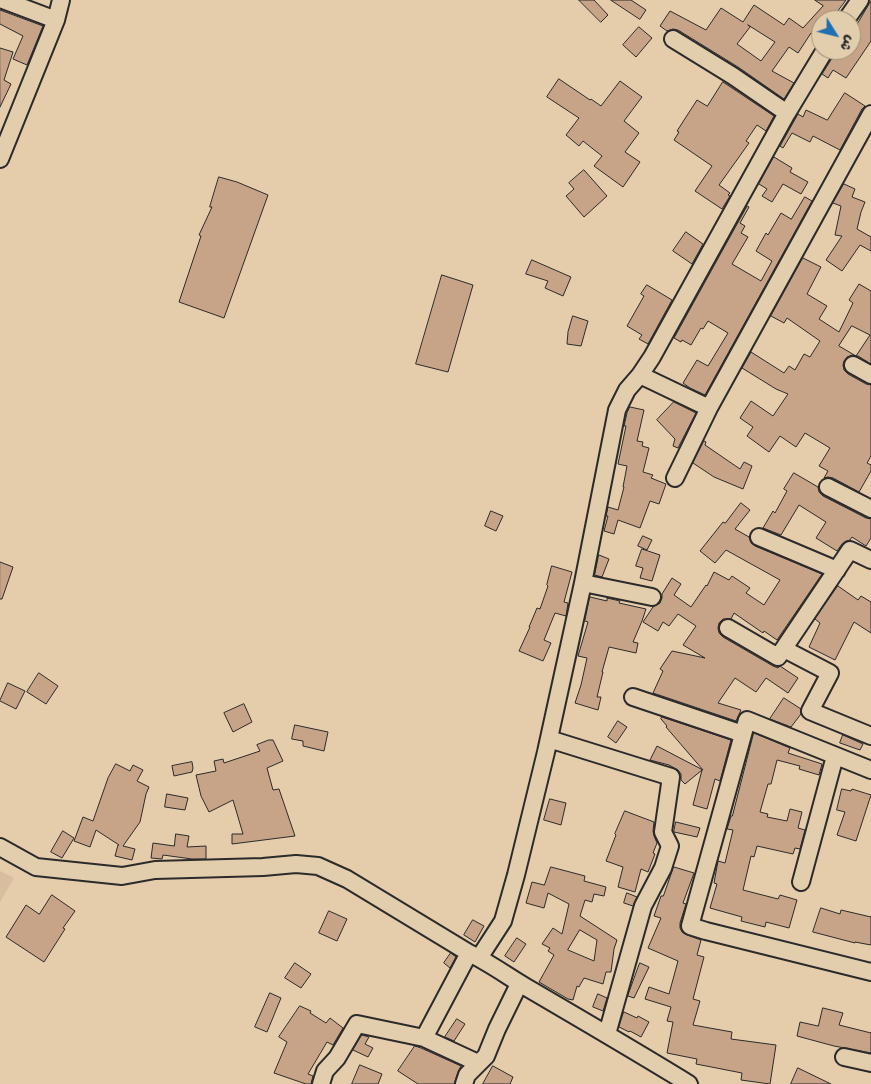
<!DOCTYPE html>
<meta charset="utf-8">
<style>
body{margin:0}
#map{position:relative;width:871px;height:1084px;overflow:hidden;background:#e5ccab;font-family:"Comic Neue","Playpen Sans Arabic",sans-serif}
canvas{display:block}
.north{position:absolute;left:811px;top:10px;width:50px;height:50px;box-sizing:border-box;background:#e2cead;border:1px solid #998d79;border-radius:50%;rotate:126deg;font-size:14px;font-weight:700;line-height:20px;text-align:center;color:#2b2b2b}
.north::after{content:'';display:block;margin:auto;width:18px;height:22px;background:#1f6fb2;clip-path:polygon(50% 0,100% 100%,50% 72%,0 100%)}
</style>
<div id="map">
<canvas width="871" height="1084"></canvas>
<div class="north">ش</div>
</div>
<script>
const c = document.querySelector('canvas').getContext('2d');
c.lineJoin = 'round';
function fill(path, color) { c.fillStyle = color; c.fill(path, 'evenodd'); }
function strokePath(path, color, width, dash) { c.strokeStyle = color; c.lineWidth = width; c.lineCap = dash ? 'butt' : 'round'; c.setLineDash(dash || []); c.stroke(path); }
const built = new Path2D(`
 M0,871L14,878L0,902Z`);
const building = new Path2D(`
 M579,0H594L608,15L601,22Z
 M611,0H631L646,10L640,19Z
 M815,0H846L831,20H821V41L811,33L798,53L789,47L772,71L794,83L784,99L738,67L678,30L673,29L667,31L660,26L670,11L706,30L721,8L743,22L754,5L784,25L789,18L803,28L823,6ZM748,25L775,42L761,61L737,44L750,27Z
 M871,1V41L846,78L833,70L828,78L822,74L834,55L835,50H851V35Z
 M0,10L43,26L27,65L13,59L23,36L0,24Z
 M639,27L652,38L636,57L623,45Z
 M0,48L13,52L4,80L11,84L0,107Z
 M559,79L590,100L591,99L601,106L620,81L642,97L624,121L639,133L625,152L640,162L623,187L594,166L602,156L583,141L579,146L566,135L579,118L547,97Z
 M723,82L774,116L766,131L757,125L746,141L749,143L719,185L730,193L728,195L730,196L722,209L695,191L712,166L674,140L679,132L677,131L697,100L707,106Z
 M845,93L865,106L862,109L840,150L813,136L810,142L792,133L783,148L780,146L798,114L803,117L806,110L827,120Z
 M774,157L792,168L790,172L808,182L801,194L783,184L772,202L762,196L767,189L759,184Z
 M584,170L607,196L584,217L566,196L574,189L569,183Z
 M219,177L237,182L268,195L224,318L179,302L201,236L199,235L212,207H210Z
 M844,184L855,189L852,197L865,202L861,212L857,229L871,237V251L860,245L842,271L826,260L842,236L835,235L841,206L833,203Z
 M805,197L812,201L705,395L690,388L683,383L697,360L708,366L728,333L708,321L703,329L701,328L691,345L682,340L681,342L674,338L747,206L749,207L740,223L745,226L741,233L748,237L732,264L761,281L772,261L756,251L766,233L768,235L781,213L791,219Z
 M686,232L703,244L692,264L673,251Z
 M803,258L821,267L807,294L827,306L819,319L839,332L853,303L849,300L859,284L871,291V364L858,356L852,355L847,357L844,361L843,365L844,370L848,374L866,384L871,385V456L867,463L871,465V471L859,492L833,478L828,477L824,478L828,471L819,466L830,448L805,433L796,447L780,436L769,452L747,436L753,427L740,418L751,401L773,416L788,394L776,389L742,368L751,352L784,373L789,366L795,370L804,354L810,357L820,341L787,318L784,323L771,316ZM852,326L870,335L856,356L839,346Z
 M532,260L571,277L563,296L545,288L548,281L526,274Z
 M442,275L473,285L448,372L416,364Z
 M647,285L672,300L648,344L639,339L642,335L627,326L644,296L641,294Z
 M573,316L588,321L581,346L567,344L568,332Z
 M674,402L696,413L678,448L673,446L675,439L657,420Z
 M630,407L644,410L637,441L643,442L642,446L649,448L643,472L653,475L651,478L666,484L659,504L650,501L640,528L618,520L614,534L604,531L608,516H606L608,507L618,510L624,487H623L627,466L618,464L626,426H624L627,413Z
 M704,441L706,442L705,445L740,469L744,462L752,466L743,489L714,477L693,463Z
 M794,473L818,487L819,492L823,496L866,518L871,519V538L866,546L852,537L850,540L846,541L842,544L837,551L816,538L826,522L799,505L781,535L763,528L773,511L775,513L787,491L784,489Z
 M741,503L750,510L735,529L749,537L751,543L755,546L822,574L777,640L764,631L763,633L734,613L731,619H723L719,623L718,628L719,633L723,637L773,666L778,668L780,666L798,678L788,693L766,678L756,692L735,678L718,703L741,710L736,721L653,693L663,671L660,669L672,651L705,658L683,645L696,626L678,614L669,626L663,622L658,631L643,622L653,607L660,603L662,598V594L672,578L681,584L674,595L691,607L706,585L707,586L714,572L729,580L732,576L750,588L746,593L764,605L780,580L726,550L715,563L700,551L723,522L725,523Z
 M491,511L503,516L496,531L485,526Z
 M643,536L652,540L647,550L638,546Z
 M642,549L660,555L652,581L640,578L643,568L636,566Z
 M599,555L609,559L602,577L595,575Z
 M0,562L13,567L2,599H0Z
 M552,566L572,572L564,602L568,603L566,616L555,613L544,640L551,643L543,661L519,651L530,627H529L537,608L540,609L548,586L547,585Z
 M838,586L858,600L861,596L871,602V633L854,622L835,660L809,647L820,623L815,619Z
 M590,597L607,601V598L620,601L619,603L646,609L642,621L633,642L638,643L636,653L609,647L602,672H603L597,697H601L598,710L575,703L581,685L587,658L578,656L588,622L585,621Z
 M39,673L58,686L46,704L27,692Z
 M8,683L25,691L16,709L0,701Z
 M784,698L801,709V714L791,727L770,719Z
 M244,704L252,722L233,732L224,713Z
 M662,717L731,740L720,781L715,779L707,809L693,805L702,770L685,784L681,780V774L678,770L669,765L650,760L657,746L703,770L666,727L667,726L661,719Z
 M618,721L627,727L616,743L608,737Z
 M295,725L328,732L324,751L303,746V741L292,739Z
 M754,733L790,748L788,753L822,764L819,775L799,769L800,766L777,760L771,784H768L760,812L768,814L767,817L787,821L790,809L802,812L798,828L805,830L800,849L795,848L793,854L757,846L754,857L751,856L743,890L778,899L780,895L797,900L789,928L766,922L765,927L741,921L742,917L710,908L717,884L714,883L718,861L725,863L733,830L727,829L731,816H732Z
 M843,735L863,744L860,750L840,743Z
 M269,740H273L283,761L267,768L273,790L279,789L295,836L232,844V834H243L233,800L209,812L201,796L196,775L216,771L214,761L223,759L224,763L260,751L257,745Z
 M192,762L193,768L192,772L174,776L172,766Z
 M116,764L130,771L133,765L143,770L137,781L149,787L146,794L140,822L123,846L135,849L132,860L115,856L118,845H119L96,830L90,847L74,841L83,817L93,821L108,778Z
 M842,789L851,791L852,789L871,795L856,841L837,835L845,812L837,810Z
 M167,794L188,798L185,810L165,807Z
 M550,799L566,803L561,825L544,820Z
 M625,811L654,822L653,831L654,836L657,843L653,853L655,854L648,872L641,869L635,892L618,887L623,867L606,861L616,835L615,834Z
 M676,822L700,828L697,837L674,832Z
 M63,831L74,838L62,858L51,852Z
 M176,834L189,836L187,847L206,846V859H192L163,855L162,859L151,858L153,843L174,846Z
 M551,867L585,876L584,881L606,887L604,896L594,894L592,902L585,900L580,916L617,940L614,949L611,972H606L603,984L584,978L580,985L579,987L577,986L573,1000L568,999L539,982L554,955L548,951L550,948L542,944L553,928L562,934L569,904L548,893L544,908L526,903L532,882L544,885ZM580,930L597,940L594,961L568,950Z
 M674,867L694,873L683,903L686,904L680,923V928L682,932L687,935L701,940L697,955L704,957L693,999L700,1001L693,1025L732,1032L731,1039L776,1045L770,1084L741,1080L742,1073L696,1064L697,1059L667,1053L673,1022L667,1021L671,1007L645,999L649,987L669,994L678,961L648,948L661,918L654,916L661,896H663Z
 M627,893L637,897L633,906L624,903Z
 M52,895L75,911L63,928L65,929L44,962L6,937L26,905L39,914Z
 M821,908L840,914L841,910L871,917V945L855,942V943L813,932Z
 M329,911L347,919L337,941L319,933Z
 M473,920L484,926L475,942L464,935Z
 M517,938L526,944L514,962L505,956Z
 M451,953L456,957L450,968L444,963Z
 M295,963L311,974L301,988L285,978Z
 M640,963L649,967L634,998L628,996Z
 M270,993L281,998L267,1032L255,1027Z
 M598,994L607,998L603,1011L593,1007Z
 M300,1006L311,1011L310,1013L326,1023L330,1018L343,1028L333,1045L327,1042L308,1074L313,1076L311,1084H306L274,1073L287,1042L279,1037Z
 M823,1008L843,1013L839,1025L871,1033V1053L834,1046L797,1036L800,1022L818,1026Z
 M624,1012L637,1018L638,1016L649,1022L641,1037L630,1031L629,1032L619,1027Z
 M457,1019L465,1024L454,1041L445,1037Z
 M362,1035L369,1037L365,1044L373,1048L368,1057L353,1050Z
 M415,1046L421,1048L461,1066L458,1072L454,1084H418L398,1071Z
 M360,1065L382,1074L378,1084H352Z
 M493,1066L513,1077L510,1084H483Z
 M798,1068L831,1084H791Z`);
const minor = new Path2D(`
 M3,0L56,20
 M846,20L860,0
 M673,39L733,76L787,113
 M0,159L56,20L61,0
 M853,365L871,375
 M640,375L709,408
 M675,478L709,408L871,114
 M828,487L871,509
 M759,537L837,570
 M583,583L652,597
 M728,628L778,657L850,550L871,560
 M784,649L830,673L810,711L871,736
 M633,697L743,734
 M549,739L671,777L663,832L670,846L663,868L643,906L607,1034
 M871,770L747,720L690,926L706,931L871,972
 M0,847L36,867L122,876L155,870L263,867L296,864L318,866L347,879L469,953C490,963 510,978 531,990C584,1021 637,1052 689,1084
 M801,882L835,756
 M479,958L503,921L516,875L546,752L583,583L617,410L627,390L640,375L652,357L787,113L825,50
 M424,1038L469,953
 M844,1057L871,1063
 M321,1084L325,1071L337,1058L357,1024L424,1038L478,1063
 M464,1084L467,1075L486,1056L497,1029L519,984`);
fill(built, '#d8bd9e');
fill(building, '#c7a488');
strokePath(building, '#2b2b2b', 1);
strokePath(minor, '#2b2b2b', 20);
strokePath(minor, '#e2cead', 16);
</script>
